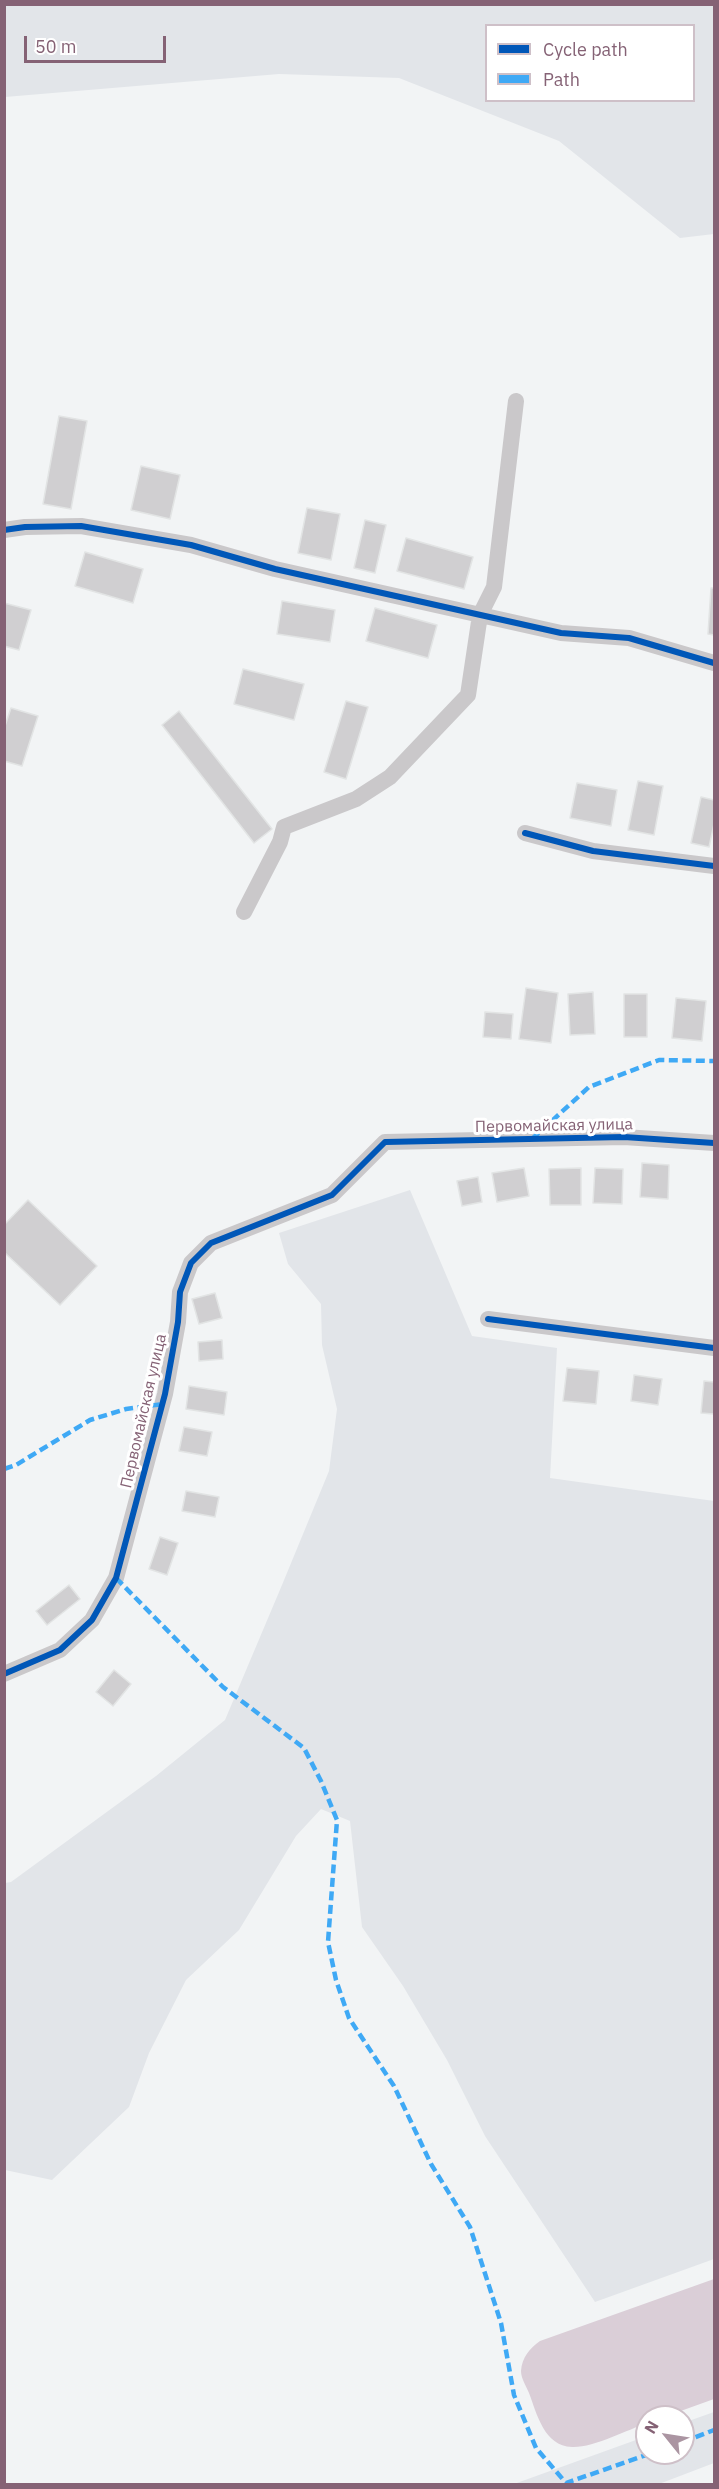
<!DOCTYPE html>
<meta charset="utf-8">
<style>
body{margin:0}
#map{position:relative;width:719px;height:2489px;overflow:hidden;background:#f2f4f5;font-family:"IBM Plex Sans",sans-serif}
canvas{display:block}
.frame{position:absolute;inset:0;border:6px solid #856275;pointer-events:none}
.legend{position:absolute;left:485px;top:24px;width:210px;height:78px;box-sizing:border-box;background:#fff;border:2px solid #cec0c8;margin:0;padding:8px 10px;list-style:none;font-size:18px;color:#856275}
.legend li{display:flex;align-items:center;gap:12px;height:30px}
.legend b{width:30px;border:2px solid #cec0c8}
.north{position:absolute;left:635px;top:2405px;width:60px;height:60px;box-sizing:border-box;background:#fff;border:2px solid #cec0c8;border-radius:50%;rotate:300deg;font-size:16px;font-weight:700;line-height:24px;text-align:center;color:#856275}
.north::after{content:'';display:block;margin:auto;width:21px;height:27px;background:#ab95a2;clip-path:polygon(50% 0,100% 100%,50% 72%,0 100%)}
.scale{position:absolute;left:24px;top:36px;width:142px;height:27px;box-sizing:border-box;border:3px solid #856275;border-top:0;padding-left:8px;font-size:18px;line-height:21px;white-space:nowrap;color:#856275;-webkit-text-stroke:4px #fff;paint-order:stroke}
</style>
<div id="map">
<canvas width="719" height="2489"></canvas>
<div class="frame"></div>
<ul class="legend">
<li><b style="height:8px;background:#0057b8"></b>Cycle path</li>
<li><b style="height:8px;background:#3fa9f5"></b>Path</li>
</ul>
<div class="north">N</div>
<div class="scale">50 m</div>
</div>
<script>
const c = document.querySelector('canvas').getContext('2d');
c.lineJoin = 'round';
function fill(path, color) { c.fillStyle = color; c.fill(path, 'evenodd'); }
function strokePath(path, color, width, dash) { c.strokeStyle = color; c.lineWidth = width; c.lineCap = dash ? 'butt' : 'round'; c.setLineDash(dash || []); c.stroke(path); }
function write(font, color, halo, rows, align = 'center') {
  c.font = font + ' "IBM Plex Sans",sans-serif'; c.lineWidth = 6; c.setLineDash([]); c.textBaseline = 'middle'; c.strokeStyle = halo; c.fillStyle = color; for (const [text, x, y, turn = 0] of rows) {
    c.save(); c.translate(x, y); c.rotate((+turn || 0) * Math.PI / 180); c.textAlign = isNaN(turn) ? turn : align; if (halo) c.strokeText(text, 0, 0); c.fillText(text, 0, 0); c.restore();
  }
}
const green = new Path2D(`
 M5,4L714,5V234L680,238L559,141L399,78L279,74L5,97ZM486,26H694V100H486Z
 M410,1190L472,1336L557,1348L550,1478L714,1501V2259L595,2302L485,2136L447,2060L403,1986L362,1927L350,1821L321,1809L296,1836L239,1930L186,1980L149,2053L129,2107L52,2180L5,2170V1883L11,1882L156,1776L225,1720L282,1585L329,1471L337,1409L322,1345L321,1304L288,1264L279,1233Z
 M714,2412V2463L659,2484H514L647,2436V2453H683V2423Z`);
const water = new Path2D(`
 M714,2279V2399L664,2417H647V2423C627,2430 593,2448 572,2447C544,2446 537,2414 529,2393C526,2386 521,2378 521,2371C522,2357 530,2348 540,2341Z`);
const building = new Path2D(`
 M59,416L87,421L71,509L43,504Z
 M141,466L180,475L170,519L131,510Z
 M307,508L340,514L331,560L298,553Z
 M365,520L386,525L375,573L354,568Z
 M406,538L473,557L464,589L397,571Z
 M85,552L143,569L133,603L75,586Z
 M711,588H714V635L708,634Z
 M282,601L335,610L330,642L277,634Z
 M4,603L31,610L19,650L4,646Z
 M375,608L437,625L428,658L366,641Z
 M243,669L304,684L294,720L234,704Z
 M346,701L368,707L346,779L324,772Z
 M11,708L38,716L22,766L4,761V729Z
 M179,711L272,829L254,843L162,725Z
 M638,781L663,786L654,835L628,830Z
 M577,783L617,790L611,826L570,818Z
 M701,797L714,800V824L709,847L691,843Z
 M526,988L558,993L551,1043L519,1039Z
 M593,992L595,1034L570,1035L568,994Z
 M624,994H647V1037H624Z
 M676,998L706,1001L702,1041L672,1038Z
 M485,1012L513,1014L511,1039L483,1037Z
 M642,1163L669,1165L668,1199L640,1197Z
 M524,1168L529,1196L497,1202L492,1173Z
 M581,1168V1205H550L549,1169Z
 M595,1168L623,1169L622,1204L593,1203Z
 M478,1177L482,1202L462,1206L457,1181Z
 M28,1200L97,1266L60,1305L4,1252V1225Z
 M215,1293L222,1318L199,1324L192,1299Z
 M222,1340L223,1359L199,1361L198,1342Z
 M567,1368L599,1371L596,1404L563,1401Z
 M634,1375L662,1379L658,1405L631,1401Z
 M704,1381L714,1382V1414L701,1413Z
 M189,1386L227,1392L224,1415L186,1409Z
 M184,1427L212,1432L207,1456L179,1451Z
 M186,1491L219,1497L215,1517L182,1511Z
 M160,1537L178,1543L167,1575L149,1569Z
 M69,1585L80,1599L47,1625L36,1611Z
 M114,1670L131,1684L113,1706L96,1692Z`);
const minor = new Path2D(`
 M4,530L25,527L81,526L191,545L275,569L561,633L629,638L714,663
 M525,833L593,851L714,866
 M244,912L280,842L284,827L356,799L390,777L468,695L480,615L494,587L516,401
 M488,1319L714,1348
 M4,1674L60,1650L92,1620L116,1578L165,1394L178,1322L180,1292L191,1263L211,1243L332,1195L385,1142L624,1137L714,1143`);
const quiet = new Path2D(`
 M532,1139L589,1087L659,1060L714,1061
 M4,1469L16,1465L90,1420L126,1409L163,1404
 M116,1578L223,1687L304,1748L321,1781L337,1820L328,1942L336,1980L349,2018L394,2086L431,2164L470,2227L501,2323L514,2395L536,2448L566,2483L652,2453
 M683,2442L714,2430`);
const cycleway = new Path2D(`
 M4,530L25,527L81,526L191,545L275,569L561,633L629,638L714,663
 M525,833L593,851L714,866
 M488,1319L714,1348
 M4,1674L60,1650L92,1620L116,1578L165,1394L178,1322L180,1292L191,1263L211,1243L332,1195L385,1142L624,1137L714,1143`);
const streetNames = [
 ["Первомайская улица",554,1126,-1],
 ["Первомайская улица",144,1411,-77]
];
fill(green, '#e2e5e9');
fill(water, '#daced7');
fill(building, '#d0cfd1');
strokePath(building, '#e2e4e4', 1.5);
strokePath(minor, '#cac8ca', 16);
strokePath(quiet, '#3fa9f5', 4.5, [9, 4.5]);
strokePath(cycleway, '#0057b8', 6);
write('16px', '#856275', '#fff', streetNames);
</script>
